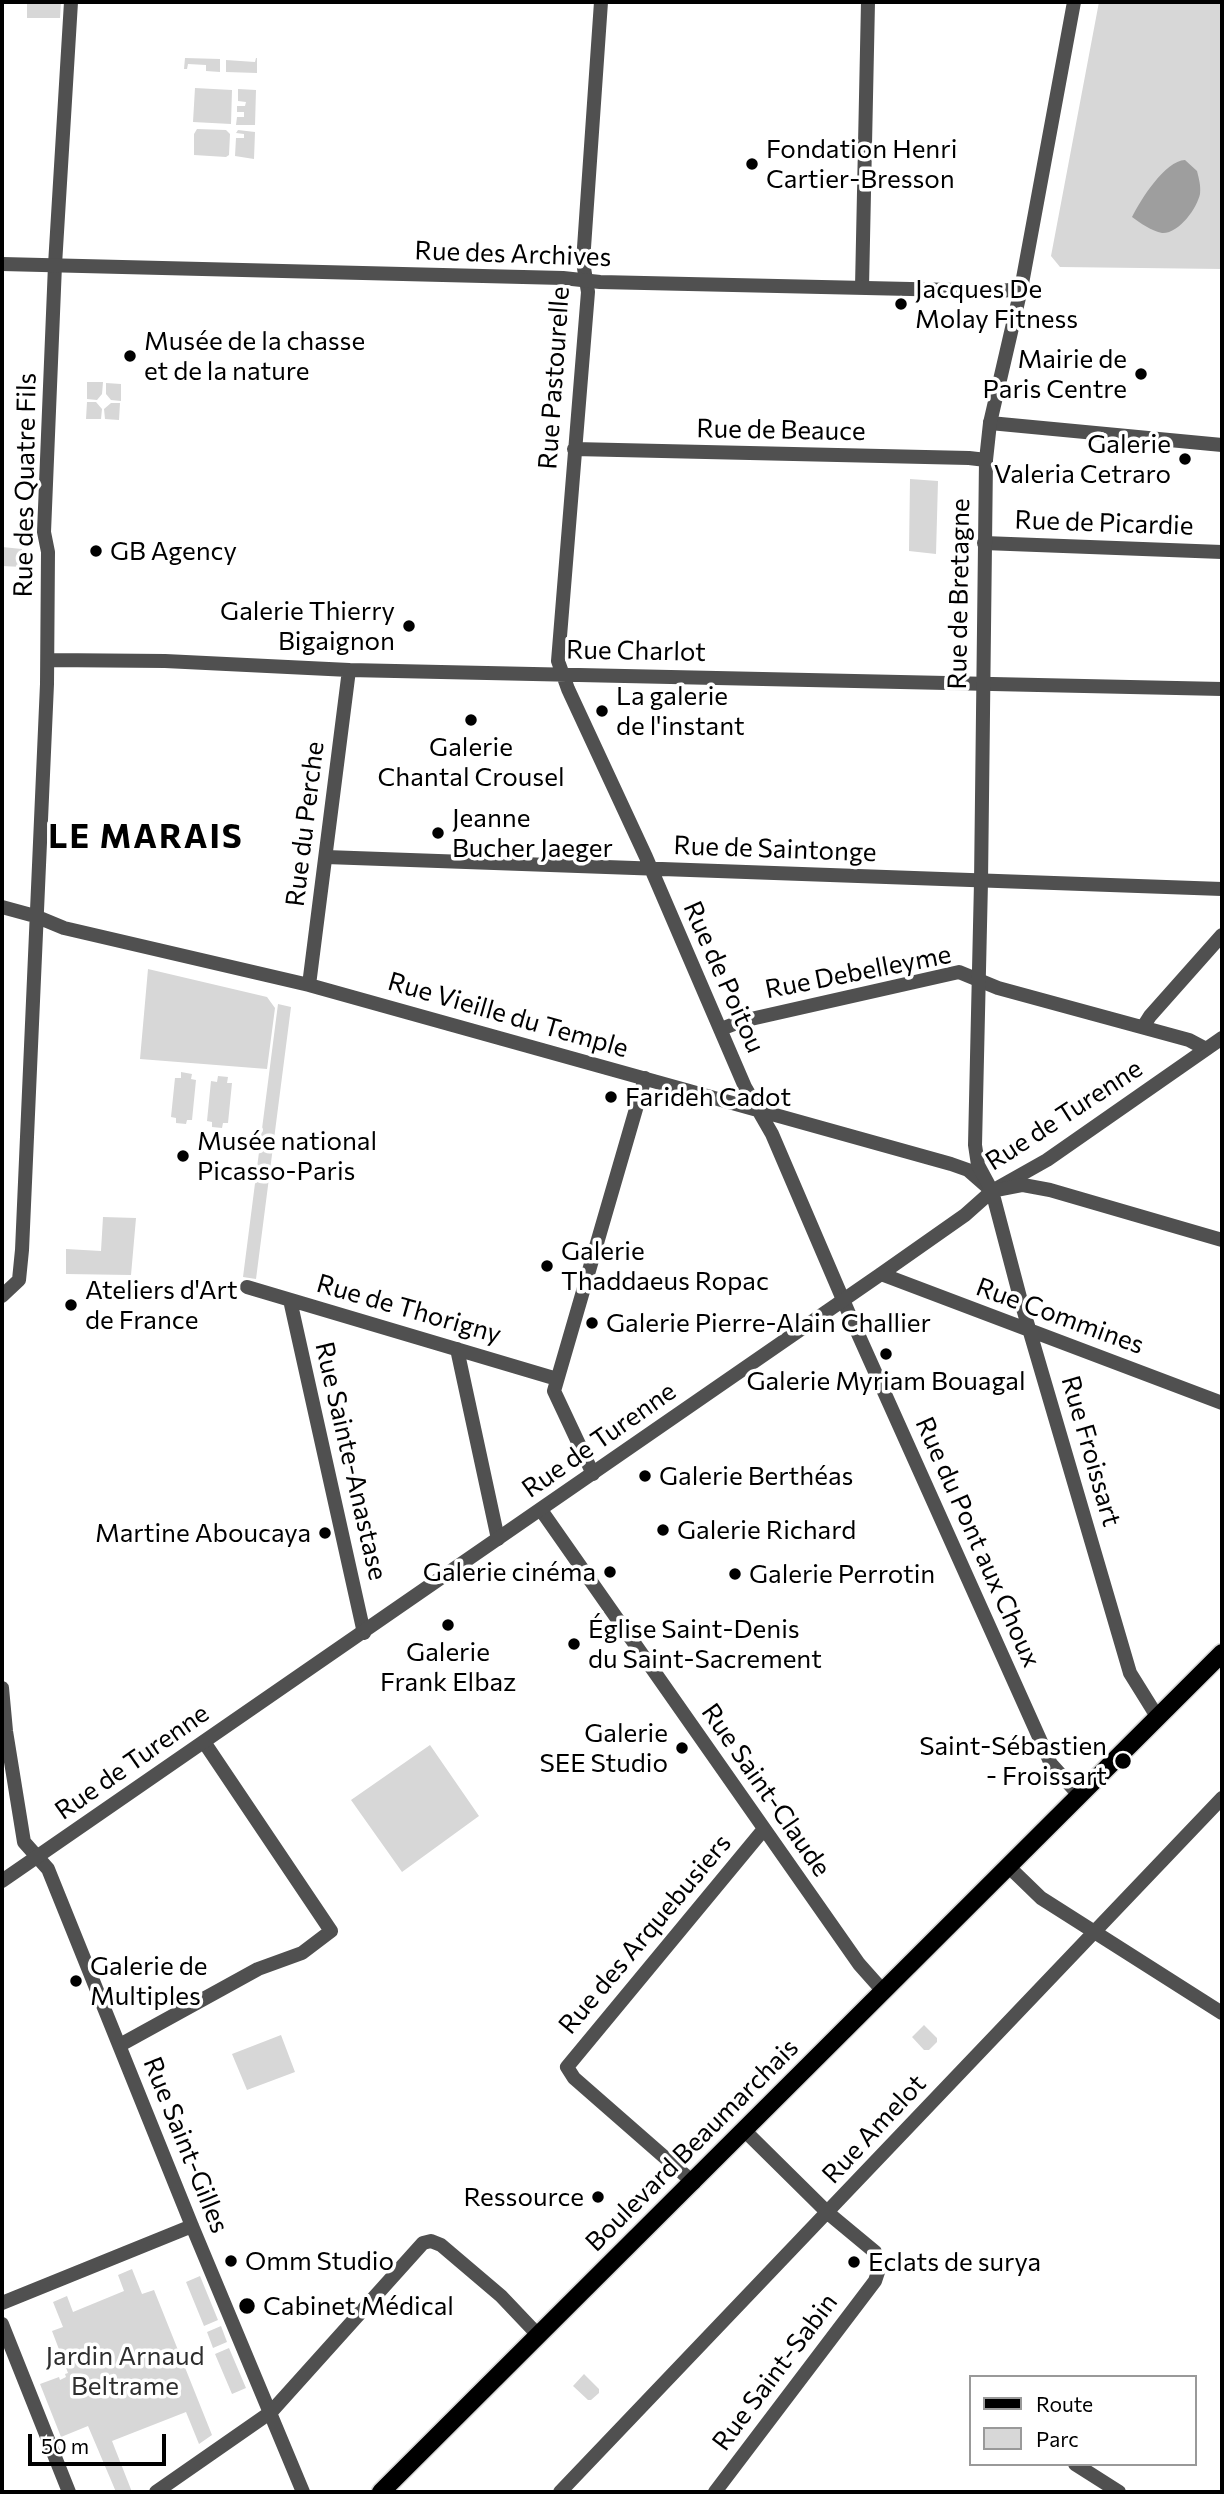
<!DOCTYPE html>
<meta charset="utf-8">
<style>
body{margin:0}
#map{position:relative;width:1224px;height:2494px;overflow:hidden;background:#fff;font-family:Commissioner,sans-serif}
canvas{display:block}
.frame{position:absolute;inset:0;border:4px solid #000;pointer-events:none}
.legend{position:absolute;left:969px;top:2375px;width:228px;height:91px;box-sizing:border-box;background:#fff;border:2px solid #999;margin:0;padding:9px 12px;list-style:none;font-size:21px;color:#000}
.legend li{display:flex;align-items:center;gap:14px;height:35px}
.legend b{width:35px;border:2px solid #999}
.scale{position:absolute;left:28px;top:2434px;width:138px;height:32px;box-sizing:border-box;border:4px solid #000;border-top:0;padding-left:9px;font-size:21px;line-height:24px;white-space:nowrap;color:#000;-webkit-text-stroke:5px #fff;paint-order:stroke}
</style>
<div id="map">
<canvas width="1224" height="2494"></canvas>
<div class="frame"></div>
<ul class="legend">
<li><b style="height:9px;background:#000"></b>Route</li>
<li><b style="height:19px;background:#d7d7d7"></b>Parc</li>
</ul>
<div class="scale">50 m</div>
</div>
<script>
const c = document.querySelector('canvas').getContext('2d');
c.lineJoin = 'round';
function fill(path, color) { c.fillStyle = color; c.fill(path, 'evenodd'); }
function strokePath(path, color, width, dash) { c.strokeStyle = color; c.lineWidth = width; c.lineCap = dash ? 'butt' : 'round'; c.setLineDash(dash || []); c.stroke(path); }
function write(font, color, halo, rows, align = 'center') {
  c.font = font + ' Commissioner,sans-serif'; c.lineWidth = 7; c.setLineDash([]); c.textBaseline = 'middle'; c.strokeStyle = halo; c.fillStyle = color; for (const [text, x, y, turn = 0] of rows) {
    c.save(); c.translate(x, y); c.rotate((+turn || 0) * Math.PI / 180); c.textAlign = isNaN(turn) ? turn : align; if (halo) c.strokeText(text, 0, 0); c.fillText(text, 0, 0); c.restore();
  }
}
const green = new Path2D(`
 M27,2H61L60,18H27Z
 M1099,2H1222V269L1060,267L1051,256Z
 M185,58L220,59V72L206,71V65L188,64L187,69H184Z
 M256,58H257V73L226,72V60L255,62Z
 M195,88L232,90L231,124L193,122Z
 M238,89L256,90L255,125H236L237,117H244V112H237V106H245L246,102L238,101Z
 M197,129L226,130L230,134L229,155L226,157L194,155V134Z
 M238,130L255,132L254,159L235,156L236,138H244V134L236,133Z
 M87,382H103L102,394L97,400L87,399Z
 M106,383L121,384V401L111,400L106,394Z
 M87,402H96L102,409L101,419H86Z
 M111,403H120L119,420L105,419L104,409Z
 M910,479L938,481L936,554L909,551Z
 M2,547L22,549V567L2,566Z
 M148,969L267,997L275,1008L267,1069L140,1059Z
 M278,1004L291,1007L256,1279L243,1277Z
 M181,1072L192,1074L191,1079L196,1080L192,1120H187L186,1124L176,1123V1118L171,1117L175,1078H181Z
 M218,1076L228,1077L227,1083H232L228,1123H223L222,1128L212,1127V1122L207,1121L211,1081L217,1082Z
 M103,1217L136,1218L131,1275L66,1274V1249L101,1251Z
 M430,1745L479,1816L402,1872L351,1800Z
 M924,2025L937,2038V2042L929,2050H924L912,2037Z
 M281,2035L295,2072L247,2090L232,2054Z
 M132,2269L142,2294L154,2290L212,2435L199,2444L186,2412L112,2441L132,2492H116L88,2426L61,2437L40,2384L59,2377L60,2380L66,2377L65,2374L68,2373L52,2331L63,2327L53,2302L67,2296L73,2312L124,2291L118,2275Z
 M200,2276L218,2320L204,2326L186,2282Z
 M221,2326L227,2342L213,2348L207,2332Z
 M229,2348L246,2388L232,2394L215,2354Z
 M584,2374L599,2389V2393L591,2400H588L573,2386Z`);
const water = new Path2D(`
 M1185,160L1197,171C1199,179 1201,186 1200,194C1197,208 1179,234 1162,233C1152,231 1140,223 1132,217C1141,199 1165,161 1185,160Z`);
const minor = new Path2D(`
 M601,2L583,262L588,292L558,661L568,689L646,857L745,1087L772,1134L850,1316L1051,1764L1080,1796
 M862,287L868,2
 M990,423L1222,445
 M574,449L969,458L986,460
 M984,543L1222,552
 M48,660L165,661L349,670L1222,689
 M326,857L1222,889
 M2,907L35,916L64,928L309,985L951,1164L968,1170L992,1191L1047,1160L1222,1038
 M309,985L349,670
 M1143,1027L1150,1016L1222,935
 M721,1029L742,1021L959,972L998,988L1189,1040L1206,1049
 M247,1287L557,1379
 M2,1296L19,1280L22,1250L47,684L48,552L44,532L55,265L71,2
 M290,1300L364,1633
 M457,1349L498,1539
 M593,1474L554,1391L645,1078
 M541,1510L859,1964L883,1991
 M2,1688L6,1731L24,1842L48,1869L192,2226L303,2492
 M1009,1867L1041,1898L1222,2013
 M120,2045L258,1969L302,1953L331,1931L204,1742
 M694,2183L574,2078L567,2067L764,1829
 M2,2303L192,2226
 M2,2324L69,2492
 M1075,2464L1119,2492
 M156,2492L271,2412L423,2243L431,2241L441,2245L501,2296L539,2336
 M560,2492L1222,1798
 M715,2492L875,2281L880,2266L875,2252L828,2213L744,2130`);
const tertiary = new Path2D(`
 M1074,2L1021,289L990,423L986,460L981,882L975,1145L978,1165L992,1191L1022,1305L1130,1673L1158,1718
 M2,264L563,278L600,282L999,291L1021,289
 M992,1191L1023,1185L1050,1190L1222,1240
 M881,1274L1222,1403
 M2,1881L881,1274L965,1215L992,1191`);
const primary = new Path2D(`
 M381,2492L1222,1653`);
const markers = [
 [752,164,7,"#000"],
 [901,304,7,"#000"],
 [130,356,7,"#000"],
 [1141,374,7,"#000"],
 [1185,459,7,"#000"],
 [96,551,7,"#000"],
 [409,626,7,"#000"],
 [602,711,7,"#000"],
 [471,720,7,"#000"],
 [438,833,7,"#000"],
 [611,1097,7,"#000"],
 [183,1156,7,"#000"],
 [547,1266,7,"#000"],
 [71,1305,7,"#000"],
 [592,1323,7,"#000"],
 [886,1354,7,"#000"],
 [645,1476,7,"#000"],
 [663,1530,7,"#000"],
 [325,1533,7,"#000"],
 [610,1572,7,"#000"],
 [735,1574,7,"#000"],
 [448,1625,7,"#000"],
 [574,1644,7,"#000"],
 [682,1748,7,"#000"],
 [1123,1761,9,"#000"],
 [76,1981,7,"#000"],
 [598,2197,7,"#000"],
 [231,2261,7,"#000"],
 [854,2262,7,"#000"],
 [247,2306,9,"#000"]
];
const poiNames = [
 ["Fondation Henri",766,149],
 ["Cartier-Bresson",766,179],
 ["Jacques De",915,289],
 ["Molay Fitness",915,319],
 ["Musée de la chasse",144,341],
 ["et de la nature",144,371],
 ["Mairie de",1127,359,"right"],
 ["Paris Centre",1127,389,"right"],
 ["Galerie",1171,444,"right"],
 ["Valeria Cetraro",1171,474,"right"],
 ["GB Agency",110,551],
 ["Galerie Thierry",395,611,"right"],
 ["Bigaignon",395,641,"right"],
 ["La galerie",616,696],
 ["de l'instant",616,726],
 ["Galerie",471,747,"center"],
 ["Chantal Crousel",471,777,"center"],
 ["Jeanne",452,818],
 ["Bucher Jaeger",452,848],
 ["Farideh Cadot",625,1097],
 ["Musée national",197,1141],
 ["Picasso-Paris",197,1171],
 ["Galerie",561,1251],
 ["Thaddaeus Ropac",561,1281],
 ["Ateliers d'Art",85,1290],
 ["de France",85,1320],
 ["Galerie Pierre-Alain Challier",606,1323],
 ["Galerie Myriam Bouagal",886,1381,"center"],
 ["Galerie Berthéas",659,1476],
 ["Galerie Richard",677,1530],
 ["Martine Aboucaya",311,1533,"right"],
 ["Galerie cinéma",596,1572,"right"],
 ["Galerie Perrotin",749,1574],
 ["Église Saint-Denis",588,1629],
 ["du Saint-Sacrement",588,1659],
 ["Galerie",448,1652,"center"],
 ["Frank Elbaz",448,1682,"center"],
 ["Galerie",668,1733,"right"],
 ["SEE Studio",668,1763,"right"],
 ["Saint-Sébastien",1107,1746,"right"],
 ["- Froissart",1107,1776,"right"],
 ["Galerie de",90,1966],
 ["Multiples",90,1996],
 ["Ressource",584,2197,"right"],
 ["Omm Studio",245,2261],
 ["Eclats de surya",868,2262],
 ["Cabinet Médical",263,2306]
];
const streetNames = [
 ["Rue des Archives",513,254,2],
 ["Rue Pastourelle",554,378,-86],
 ["Rue de Beauce",781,430,1],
 ["Rue des Quatre Fils",25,485,-89],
 ["Rue de Picardie",1104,523,2],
 ["Rue de Bretagne",959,594,-89],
 ["Rue Charlot",636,651,1],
 ["Rue du Perche",305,824,-83],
 ["Rue de Saintonge",775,849,2],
 ["Rue Debelleyme",858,972,-11],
 ["Rue de Poitou",724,977,66],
 ["Rue Vieille du Temple",508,1015,16],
 ["Rue de Turenne",1064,1115,-33],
 ["Rue de Thorigny",409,1309,16],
 ["Rue Commines",1060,1316,20],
 ["Rue de Turenne",599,1440,-35],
 ["Rue Froissart",1091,1451,74],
 ["Rue Sainte-Anastase",351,1461,77],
 ["Rue du Pont aux Choux",978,1542,66],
 ["Rue de Turenne",132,1762,-35],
 ["Rue Saint-Claude",766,1790,55],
 ["Rue des Arquebusiers",645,1934,-50],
 ["Rue Amelot",874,2129,-47],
 ["Rue Saint-Gilles",186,2145,68],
 ["Boulevard Beaumarchais",692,2145,-45],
 ["Rue Saint-Sabin",775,2372,-53]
];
const parkNames = [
 ["Jardin Arnaud",125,2356],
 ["Beltrame",125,2386]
];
const districtNames = [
 ["LE MARAIS",146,837]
];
fill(green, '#d7d7d7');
fill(water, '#9e9e9e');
strokePath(primary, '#dbdbdb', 21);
strokePath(minor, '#505050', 14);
strokePath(tertiary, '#505050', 14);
strokePath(primary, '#000', 18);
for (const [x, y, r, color] of markers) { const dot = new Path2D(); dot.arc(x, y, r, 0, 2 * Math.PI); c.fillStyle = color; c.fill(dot); strokePath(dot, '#fff', 2.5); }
write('26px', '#000', '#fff', poiNames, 'left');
write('26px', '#000', '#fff', streetNames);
write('26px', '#2e2e2e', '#fff', parkNames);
c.letterSpacing = '2px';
write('bold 33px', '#000', '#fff', districtNames);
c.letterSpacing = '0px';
</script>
